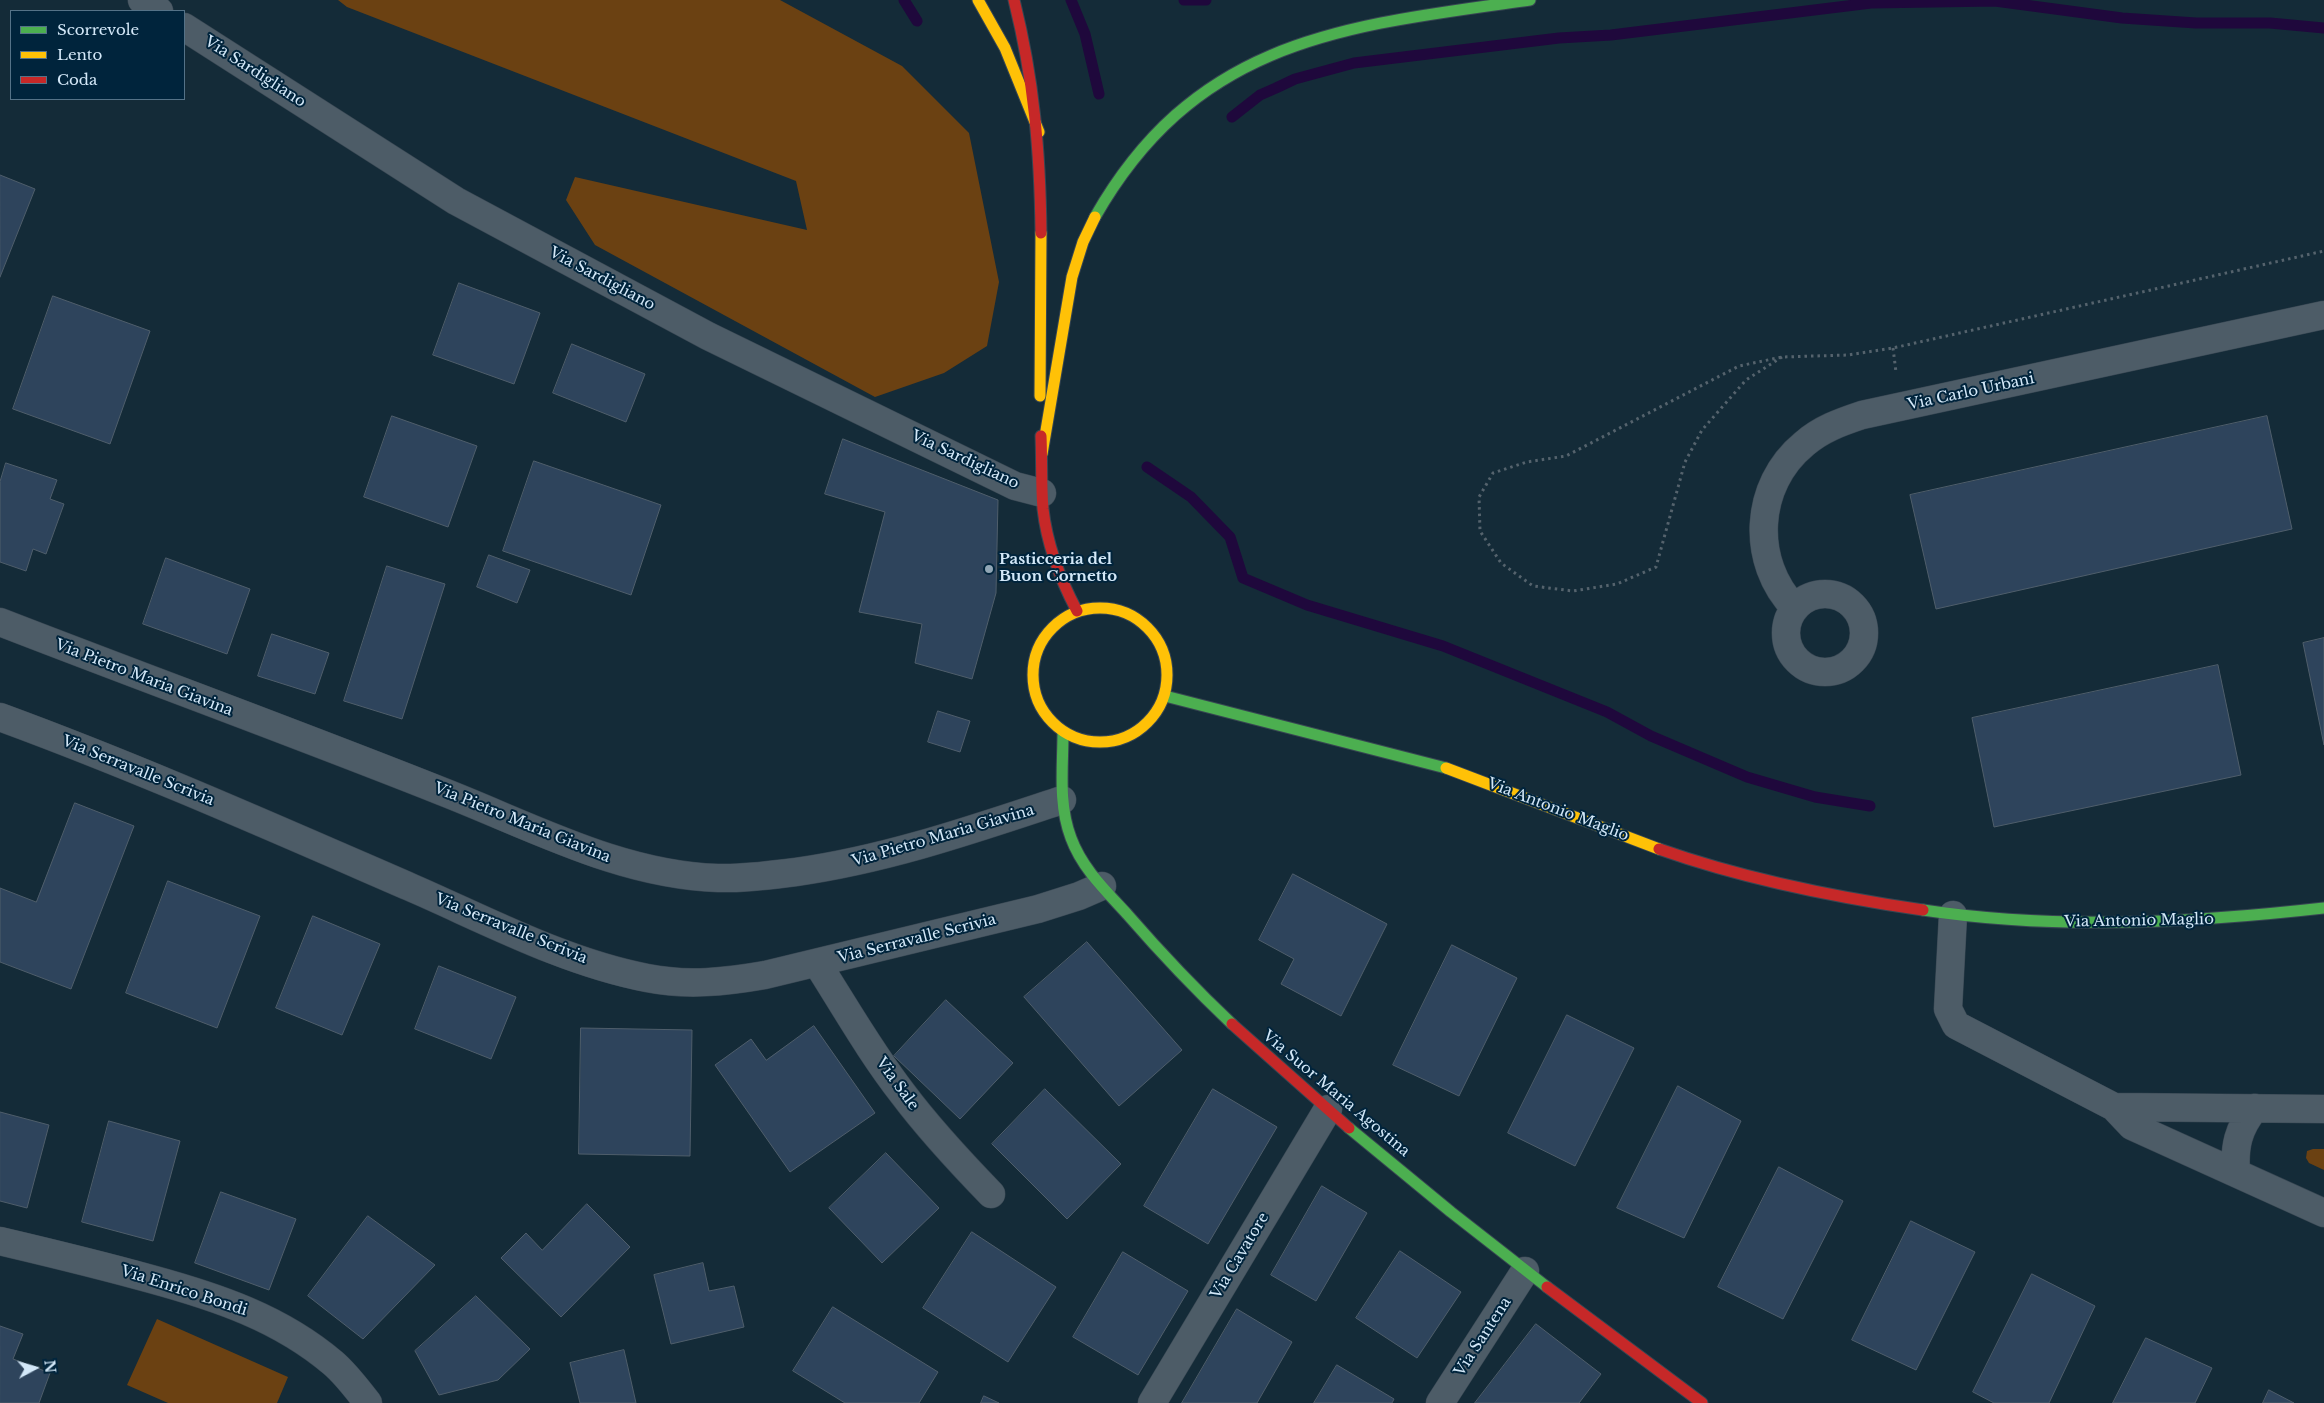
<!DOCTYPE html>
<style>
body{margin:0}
#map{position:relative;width:2324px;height:1403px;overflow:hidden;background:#142b38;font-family:"Libre Baskerville",serif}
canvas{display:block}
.legend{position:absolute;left:10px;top:10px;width:175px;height:90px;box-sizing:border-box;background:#00243c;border:1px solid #547287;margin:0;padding:6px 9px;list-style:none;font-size:15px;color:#d3e8f8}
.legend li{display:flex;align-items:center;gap:10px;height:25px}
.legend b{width:25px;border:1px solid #547287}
.north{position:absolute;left:10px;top:1343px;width:50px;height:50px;-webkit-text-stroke:4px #00243c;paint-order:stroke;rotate:84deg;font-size:14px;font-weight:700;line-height:20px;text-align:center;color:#d3e8f8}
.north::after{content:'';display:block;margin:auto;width:18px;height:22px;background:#d3e8f8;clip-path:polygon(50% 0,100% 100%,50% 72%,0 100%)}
</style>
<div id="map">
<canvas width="2324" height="1403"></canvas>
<ul class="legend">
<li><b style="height:6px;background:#4caf50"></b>Scorrevole</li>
<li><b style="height:6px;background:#ffc107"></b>Lento</li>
<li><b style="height:6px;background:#c62828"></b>Coda</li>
</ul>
<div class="north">N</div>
</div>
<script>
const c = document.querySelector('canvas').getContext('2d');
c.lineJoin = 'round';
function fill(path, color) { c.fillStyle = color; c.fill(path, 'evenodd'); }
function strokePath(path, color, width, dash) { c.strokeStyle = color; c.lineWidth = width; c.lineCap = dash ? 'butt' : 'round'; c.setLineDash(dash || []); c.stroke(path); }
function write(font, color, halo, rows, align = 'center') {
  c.font = font + ' "Libre Baskerville",serif'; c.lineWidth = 4; c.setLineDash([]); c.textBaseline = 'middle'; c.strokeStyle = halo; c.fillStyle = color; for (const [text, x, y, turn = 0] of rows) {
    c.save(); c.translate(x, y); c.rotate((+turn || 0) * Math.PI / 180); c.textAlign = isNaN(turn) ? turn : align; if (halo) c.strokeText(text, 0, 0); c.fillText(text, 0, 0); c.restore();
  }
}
const green = new Path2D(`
 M338,0H780L902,66L969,133L999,282L987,346L944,373L875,397L595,245L566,200L575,177L807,230L796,181L347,7Z
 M2313,1149H2324V1170L2309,1163L2306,1158L2307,1151Z
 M157,1319L288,1377L277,1403H168L127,1385Z`);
const stream = new Path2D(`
 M904,0L917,21
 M1071,0L1085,34L1099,94
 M1184,0H1206
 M1232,117L1260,95L1276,88L1295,79L1354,63L1559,38L1611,35L1871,3L1995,1L2122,18L2196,23H2270L2324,28
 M1147,467L1191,497L1230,537L1243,578L1307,605L1443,646L1607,712L1651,736L1747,777L1815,797L1870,806`);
const building = new Path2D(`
 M0,175L35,189L0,277Z
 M459,283L540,313L514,384L433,355Z
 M53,296L150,331L110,444L13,409Z
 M572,344L645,374L626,422L553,393Z
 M392,416L477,446L448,527L364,497Z
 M2267,416L2292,529L1936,609L1910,495Z
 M843,439L998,500L996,593L972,679L915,663L922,624L859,612L885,512L825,494Z
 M534,461L661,505L631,595L503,551Z
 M6,463L57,480L50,499L64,504L46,554L33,549L26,571L0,562V482Z
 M489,555L530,570L517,603L477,587Z
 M166,558L250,589L227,654L143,624Z
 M387,566L445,584L402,719L344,701Z
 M272,634L329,653L315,694L258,676Z
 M2324,638V745L2303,643Z
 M2218,665L2241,775L1994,827L1972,718Z
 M938,711L970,721L960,752L928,742Z
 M75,803L134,826L71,989L0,962V888L36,902Z
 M1293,874L1387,924L1341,1016L1281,984L1294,959L1259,940Z
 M168,881L260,916L217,1028L126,993Z
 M313,916L380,944L342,1035L276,1008Z
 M1087,942L1182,1050L1119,1106L1024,997Z
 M1452,945L1517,978L1459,1096L1393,1065Z
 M439,966L516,997L491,1059L415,1029Z
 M946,1000L1013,1063L960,1119L894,1056Z
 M1567,1015L1634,1048L1575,1166L1508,1133Z
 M814,1026L875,1113L790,1172L715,1065L751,1039L766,1060Z
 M581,1028L692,1030L690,1156L579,1154Z
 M1678,1086L1741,1121L1684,1238L1617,1208Z
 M1045,1089L1121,1164L1067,1219L992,1144Z
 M1213,1089L1277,1127L1208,1244L1144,1206Z
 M0,1112L49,1125L27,1208L0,1201Z
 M109,1121L180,1141L153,1241L82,1222Z
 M886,1153L939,1208L882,1263L829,1208Z
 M1779,1167L1843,1201L1783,1319L1718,1287Z
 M1322,1186L1367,1213L1316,1301L1271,1275Z
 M221,1192L296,1219L269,1290L195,1263Z
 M587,1204L630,1247L561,1317L501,1258L526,1233L542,1250Z
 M368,1216L435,1265L363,1339L308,1296Z
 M1911,1221L1975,1252L1916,1370L1852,1340Z
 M972,1232L1056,1287L1008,1362L923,1308Z
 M1400,1251L1461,1292L1417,1358L1356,1318Z
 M1123,1252L1188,1291L1138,1375L1073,1337Z
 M703,1263L709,1291L734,1286L744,1327L671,1344L654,1275Z
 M2032,1274L2095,1306L2049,1403H1994L1973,1392Z
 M476,1296L530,1349L498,1380L439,1395L415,1351Z
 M833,1307L938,1372L919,1403H845L793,1371Z
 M1237,1309L1292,1342L1257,1403H1182Z
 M1536,1324L1601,1374L1579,1403H1475Z
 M0,1326L23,1334L13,1359L50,1373L39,1403H0Z
 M2146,1338L2212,1368L2195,1403H2113Z
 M624,1350L636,1403H580L570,1363Z
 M1337,1365L1394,1399L1392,1403H1314Z
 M2269,1390L2294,1403H2263Z
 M984,1396L999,1403H981Z`);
const path = new Path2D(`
 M1893,348L1896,372
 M1782,357L1746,380L1702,430L1685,462L1656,567L1617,584L1573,591L1533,586L1501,563L1480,531L1479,497L1493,473L1527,462L1566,456L1739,366L1782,357L1848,355L1893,348L2324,251`);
const street = new Path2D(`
 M142,0L159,11
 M184,27L456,201L708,336L1015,486L1042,493
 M1786 633a39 39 0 1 1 78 0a39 39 0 1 1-78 0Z
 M1795,608C1750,562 1754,485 1804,444C1821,429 1841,422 1862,415L2324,315
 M0,622C147,679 295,733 441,791C531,826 620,875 718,878C744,879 771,875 796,872C888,859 974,829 1062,800
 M0,717C139,768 274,828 410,887C486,920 564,962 647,978C687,986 725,982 765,975L1038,909L1079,896L1102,886
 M1953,915L1948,1009L1956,1025L2114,1107L2132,1126L2324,1213
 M817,963C845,1007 871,1053 903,1094C930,1130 960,1162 991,1194
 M2114,1107L2324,1109
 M2236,1173C2234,1147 2238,1128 2255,1108
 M0,1241C51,1253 101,1265 151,1279C217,1297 280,1318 333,1363C346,1374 357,1389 368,1403
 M1152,1403L1328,1109
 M1440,1403L1525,1271`);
const fast = new Path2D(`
 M1095,217C1197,38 1345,26 1530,0
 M1165,696L1446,768
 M1063,732C1063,767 1058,804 1071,838C1082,868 1105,890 1127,914C1160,952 1195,989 1232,1024
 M1923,910C2056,930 2191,923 2324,908
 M1349,1128L1451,1212L1547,1287`);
const slow = new Path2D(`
 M978,0L1005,48L1039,132
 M1040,396L1041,233
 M1042,454L1072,277L1083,242L1095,217
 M1033 675a67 67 0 1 1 134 0a67 67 0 1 1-134 0Z
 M1446,768L1659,849`);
const jam = new Path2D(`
 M1014,0C1034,80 1040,151 1041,233
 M1041,436C1042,460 1041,485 1043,509C1047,545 1060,579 1077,611
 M1659,849C1744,879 1833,897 1923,910
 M1232,1024L1349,1128
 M1547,1287L1702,1403`);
const markers = [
 [989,569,5,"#90a6b5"]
];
const streetNames = [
 ["Via Sardigliano",255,72,33],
 ["Via Sardigliano",602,279,28],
 ["Via Carlo Urbani",1971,392,-12],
 ["Via Sardigliano",965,460,25],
 ["Via Pietro Maria Giavina",144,678,21],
 ["Via Serravalle Scrivia",138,771,22],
 ["Via Antonio Maglio",1558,810,21],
 ["Via Pietro Maria Giavina",522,823,22],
 ["Via Pietro Maria Giavina",943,836,-16],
 ["Via Antonio Maglio",2139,921,-1],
 ["Via Serravalle Scrivia",511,929,22],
 ["Via Serravalle Scrivia",917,939,-14],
 ["Via Sale",897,1084,54],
 ["Via Suor Maria Agostina",1336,1094,40],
 ["Via Cavatore",1240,1256,-59],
 ["Via Enrico Bondi",184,1291,18],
 ["Via Santena",1483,1337,-57]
];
const poiNames = [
 ["Pasticceria del",999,560],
 ["Buon Cornetto",999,577]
];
fill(green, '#6b4112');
strokePath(stream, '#1f083c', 11);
fill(building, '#2e445c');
strokePath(building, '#4f5e6b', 1);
strokePath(street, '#374652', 29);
strokePath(fast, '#374652', 13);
strokePath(slow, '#374652', 13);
strokePath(jam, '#374652', 13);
strokePath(path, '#55636d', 3, [2.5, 4]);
strokePath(street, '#4d5c67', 28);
strokePath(fast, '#4caf50', 11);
strokePath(slow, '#ffc107', 11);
strokePath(jam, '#c62828', 11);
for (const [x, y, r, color] of markers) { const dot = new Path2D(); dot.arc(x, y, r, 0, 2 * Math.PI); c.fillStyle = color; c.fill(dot); strokePath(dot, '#00243c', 2); }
write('15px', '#d3e8f8', '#00243c', streetNames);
write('bold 15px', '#d3e8f8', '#00243c', poiNames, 'left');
</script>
